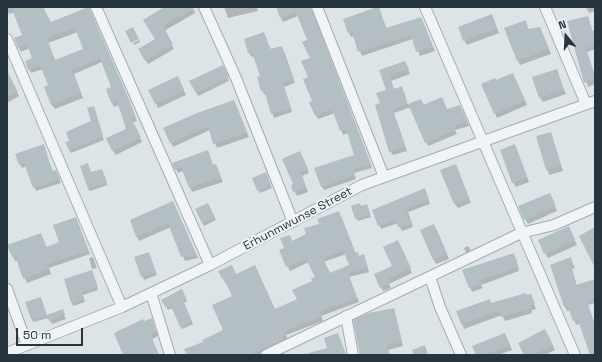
<!DOCTYPE html>
<style>
body{margin:0}
#map{position:relative;width:602px;height:362px;overflow:hidden;background:#dde4e7;font-family:"Space Grotesk",sans-serif}
canvas{display:block}
.frame{position:absolute;inset:0;border:8px solid #26353e;pointer-events:none}
.north{position:absolute;left:546px;top:16px;width:40px;height:40px;-webkit-text-stroke:3px #edf2f5;paint-order:stroke;rotate:342deg;font-size:11px;font-weight:700;line-height:16px;text-align:center;color:#26353e}
.north::after{content:'';display:block;margin:auto;width:14px;height:18px;background:#26353e;clip-path:polygon(50% 0,100% 100%,50% 72%,0 100%)}
.scale{position:absolute;left:16px;top:328px;width:67px;height:18px;box-sizing:border-box;border:2px solid #26353e;border-top:0;padding-left:5px;font-size:12px;line-height:14px;white-space:nowrap;color:#26353e;-webkit-text-stroke:3px #edf2f5;paint-order:stroke}
</style>
<div id="map">
<canvas width="602" height="362"></canvas>
<div class="frame"></div>
<div class="north">N</div>
<div class="scale">50 m</div>
</div>
<script>
const c = document.querySelector('canvas').getContext('2d');
c.lineJoin = 'round';
function fill(path, color) { c.fillStyle = color; c.fill(path, 'evenodd'); }
function strokePath(path, color, width, dash) { c.strokeStyle = color; c.lineWidth = width; c.lineCap = dash ? 'butt' : 'round'; c.setLineDash(dash || []); c.stroke(path); }
function write(font, color, halo, rows, align = 'center') {
  c.font = font + ' "Space Grotesk",sans-serif'; c.lineWidth = 4; c.setLineDash([]); c.textBaseline = 'middle'; c.strokeStyle = halo; c.fillStyle = color; for (const [text, x, y, turn = 0] of rows) {
    c.save(); c.translate(x, y); c.rotate((+turn || 0) * Math.PI / 180); c.textAlign = isNaN(turn) ? turn : align; if (halo) c.strokeText(text, 0, 0); c.fillText(text, 0, 0); c.restore();
  }
}
const shadow = new Path2D(`
 M7,7H43L50,23L88,7L133,110L137,121L133,122L142,142L116,155L113,151L107,139L127,129L119,105L114,107L112,103L107,89L112,87L102,62L74,74L83,98L55,109L52,105L49,86L43,69L31,73L29,69L34,58L30,48L21,52L19,48L15,38L23,35L14,12L9,14ZM78,32L84,49L55,61L48,43Z
 M167,7H192L195,13L164,31L174,49L148,64L139,49L156,39Z
 M224,7H257L258,11L228,18Z
 M277,7H312L313,14L372,168L354,173L356,179L324,190L322,186L355,156L348,133L343,135L335,113L318,119L316,115L310,78L311,58L308,41L298,16L283,22Z
 M586,7H595V11L589,13Z
 M378,8L387,29L423,22L435,51L420,56L413,39L362,56L354,36L351,37L349,33Z
 M492,15L499,33L467,45L464,40Z
 M588,17L593,32L595,31V49L587,52L595,76V84L588,87L568,21Z
 M525,22L529,30L540,28L551,54L520,65L518,60Z
 M264,33L271,50L284,51L295,83L284,87L292,112L274,118L266,94H264L262,90L261,76L254,56L252,57L249,53L245,40Z
 M139,40L140,42L134,45L133,43Z
 M407,66L410,74L391,81L394,90L404,92L408,105L421,100L424,105L447,110H462L469,126L455,130L457,134L428,146L411,107L394,113L407,151L393,155L390,151L381,104L388,90L381,71Z
 M224,69L229,81L198,96L190,81Z
 M556,70L566,94L543,102L540,97Z
 M515,79L527,105L497,118L483,84Z
 M11,80L19,96L7,103V82Z
 M180,82L186,95L158,108L156,103Z
 M234,101L249,137L217,148L210,130L173,147L171,143Z
 M95,111L104,140L71,153L69,150L93,122Z
 M551,133L563,171L549,175L537,137Z
 M43,145L53,172L58,175L61,183L36,191L27,166L22,168L20,164Z
 M517,150L529,182L516,187L513,182Z
 M302,156L309,173L302,176L308,192L297,196L292,186L295,185Z
 M173,163L216,165L223,182L192,192L183,171L178,173Z
 M458,170L471,203L458,208L455,204Z
 M102,172L107,185L90,191L88,189L91,173Z
 M267,176L272,188L260,193L253,179Z
 M426,193L430,204L408,212L413,227L402,231L398,223L381,229L374,210Z
 M552,199L557,211L528,224L525,219Z
 M207,204L216,220L204,226L196,210Z
 M175,206L198,258L185,261L171,227L139,241L137,237L131,220Z
 M361,207L368,208L371,217L358,221L356,218Z
 M341,216L356,254L359,257L363,255L369,272L349,277L359,302L321,316L323,321L286,335L288,340L284,344L259,355H188L224,330L234,297L219,272L236,275L257,270L275,310L298,300L316,277L309,262L290,271L280,251L307,235L320,225ZM346,254L351,266L330,274L324,262Z
 M76,218L90,254L49,268L51,274L27,283L18,260L15,261L13,256L41,234L47,248L60,243Z
 M437,230L449,259L436,264L421,231Z
 M571,232L577,245L548,258L545,253Z
 M400,245L412,273L389,284L391,288L383,291L381,287L393,266Z
 M468,246L471,251L466,253L464,248Z
 M150,256L157,275L144,280L135,258Z
 M93,257L97,268L92,269L89,258Z
 M516,258L519,271L481,285L483,288L472,292L463,271Z
 M570,258L575,268L572,269L577,286L595,283V303L588,305L595,325V355H591L580,324L576,325L571,310L567,311L565,307L551,265Z
 M93,274L98,290L83,295L85,302L73,306L65,280Z
 M182,290L187,301L184,303L193,324L182,329L173,308L168,310L163,300Z
 M531,295L536,309L532,310V313L505,321L502,315L464,329L457,312Z
 M42,301L47,316L62,310L66,319L52,324L49,318L33,322L26,303Z
 M394,309L403,346L388,350L390,355H361Z
 M151,319L158,336L152,339L159,355H124L144,322Z
 M338,334L346,355H303L328,348Z
 M505,334L512,350L498,355H477Z
 M548,335L555,350L545,355H525Z`);
const building = new Path2D(`
 M11,7H43L51,22L89,7L131,104L135,116L131,118L141,137L112,151L106,138L126,129L117,101L111,103L106,89L111,87L100,58L72,70L81,93L51,105L44,87L48,85L40,65L28,70L25,61L32,58L27,44L18,48L14,38L22,35ZM75,28L83,49L55,60L47,38Z
 M164,7H196L163,26L173,44L145,61L138,49L155,39L143,20Z
 M276,7H311L371,164L353,169L354,175L321,187L314,168L354,155L346,129L340,131L332,109L315,116L309,102L312,101L303,79L308,77L301,61L310,58L302,42L307,40L296,12L280,18Z
 M377,7H379L386,28L421,17L433,47L416,52L411,35L358,52L352,32L348,33L343,19Z
 M492,14L497,28L463,41L458,27Z
 M588,16L592,31L595,30V45L585,48L595,79L584,83L567,21Z
 M526,20L528,29L540,27L549,49L517,61L504,28Z
 M133,27L139,39L131,43L125,31Z
 M264,32L270,49L282,46L294,79L283,83L291,108L271,114L264,90L261,91L257,77L260,76L252,52L248,53L244,39Z
 M405,61L409,69L390,76L394,89L402,86L407,104L392,109L405,146L389,152L375,105L380,103L376,93L386,90L379,70Z
 M223,65L229,77L196,93L189,81Z
 M557,69L564,90L539,98L532,77Z
 M7,71L18,92L7,97Z
 M513,73L525,100L494,114L481,84L495,78L496,80Z
 M178,76L184,90L155,104L148,90Z
 M442,97L447,109L460,105L467,121L454,126L455,130L425,143L408,104L421,99L423,105Z
 M234,100L247,132L213,144L208,126L170,143L163,128L197,113Z
 M94,106L103,136L69,150L65,142L69,141L66,132L91,121L87,108Z
 M551,132L561,166L546,170L536,136Z
 M44,144L52,171L56,170L60,179L33,188L24,163L19,165L15,154Z
 M515,144L527,177L512,183L500,150Z
 M208,150L213,165L216,164L221,177L189,188L181,167L175,170L172,163Z
 M300,151L308,169L301,172L306,187L293,192L291,185L293,184L282,159Z
 M88,163L91,172L102,169L107,182L88,189L80,166Z
 M456,164L469,198L454,204L440,170Z
 M266,172L271,185L257,191L252,178Z
 M425,188L429,200L406,208L412,223L399,228L395,220L378,226L372,210Z
 M550,193L556,206L524,220L518,206Z
 M173,201L196,254L187,257L186,256L181,257L168,223L136,237L130,220Z
 M208,203L215,217L202,223L195,209Z
 M360,203L361,206L367,204L370,214L355,219L351,206Z
 M339,211L355,253L358,252L359,256L364,254L368,268L348,273L357,298L320,311L322,316L285,331L286,335L282,337L283,340L248,355H187L184,349L203,342L202,340L223,330L212,305L232,296L224,278L222,279L218,271L232,265L236,274L255,265L275,309L297,299L292,290L312,281L311,278L315,277L306,259L286,267L279,250L284,248L280,238L290,235L292,241L306,234L304,228L319,224L317,219ZM343,250L349,265L330,273L323,258Z
 M76,217L88,250L47,264L49,269L23,279L15,255L12,257L7,245L41,233L46,247L59,242L53,225Z
 M434,224L447,254L433,260L420,230Z
 M569,226L575,240L544,254L538,240Z
 M595,227V268L579,236Z
 M398,240L411,268L387,279L389,283L380,288L374,274L392,266L383,247Z
 M149,252L156,272L141,277L134,257Z
 M514,253L518,267L480,280L481,284L469,288L462,270Z
 M571,257L573,264L570,265L576,285L595,279V298L587,301L595,326V355H590L578,320L573,321L568,306L564,307L550,265Z
 M92,270L98,287L82,292L84,299L71,303L64,279Z
 M182,289L186,298L183,300L192,322L180,327L171,306L166,308L161,300Z
 M526,293L527,295L531,294L535,304L530,305L531,308L501,317L499,311L461,324L456,311L490,299L491,303Z
 M41,297L47,316L31,319L25,302Z
 M394,308L402,342L387,345L390,355H360L353,320L369,313Z
 M63,309L65,315L49,321L47,315Z
 M152,318L156,332L150,334L159,355H123L114,333L143,319L144,321Z
 M545,329L553,345L533,355H524L518,343Z
 M338,333L346,355H309V353L327,348L324,338Z
 M505,333L510,345L485,355H476L472,346Z
 M425,345L428,355H414L412,350Z`);
const minor = new Path2D(`
 M96,7L210,265
 M204,7L236,78L293,222
 M317,7L384,177
 M425,7L575,355
 M545,7L586,104
 M7,39L122,307
 M430,277L440,307L461,355
 M7,289L27,345
 M151,293L170,355
 M346,316L353,355
 M7,353L122,307L210,265L362,185L595,101
 M266,355L521,233L554,225L595,207`);
const streetNames = [
 ["Erhunmwunse Street",298,219,-28]
];
fill(shadow, '#0003');
fill(building, '#b4bfc4');
strokePath(minor, '#a2acb1', 12);
strokePath(minor, '#f0f4f6', 10);
write('12px', '#26353e', '#edf2f5', streetNames);
</script>
